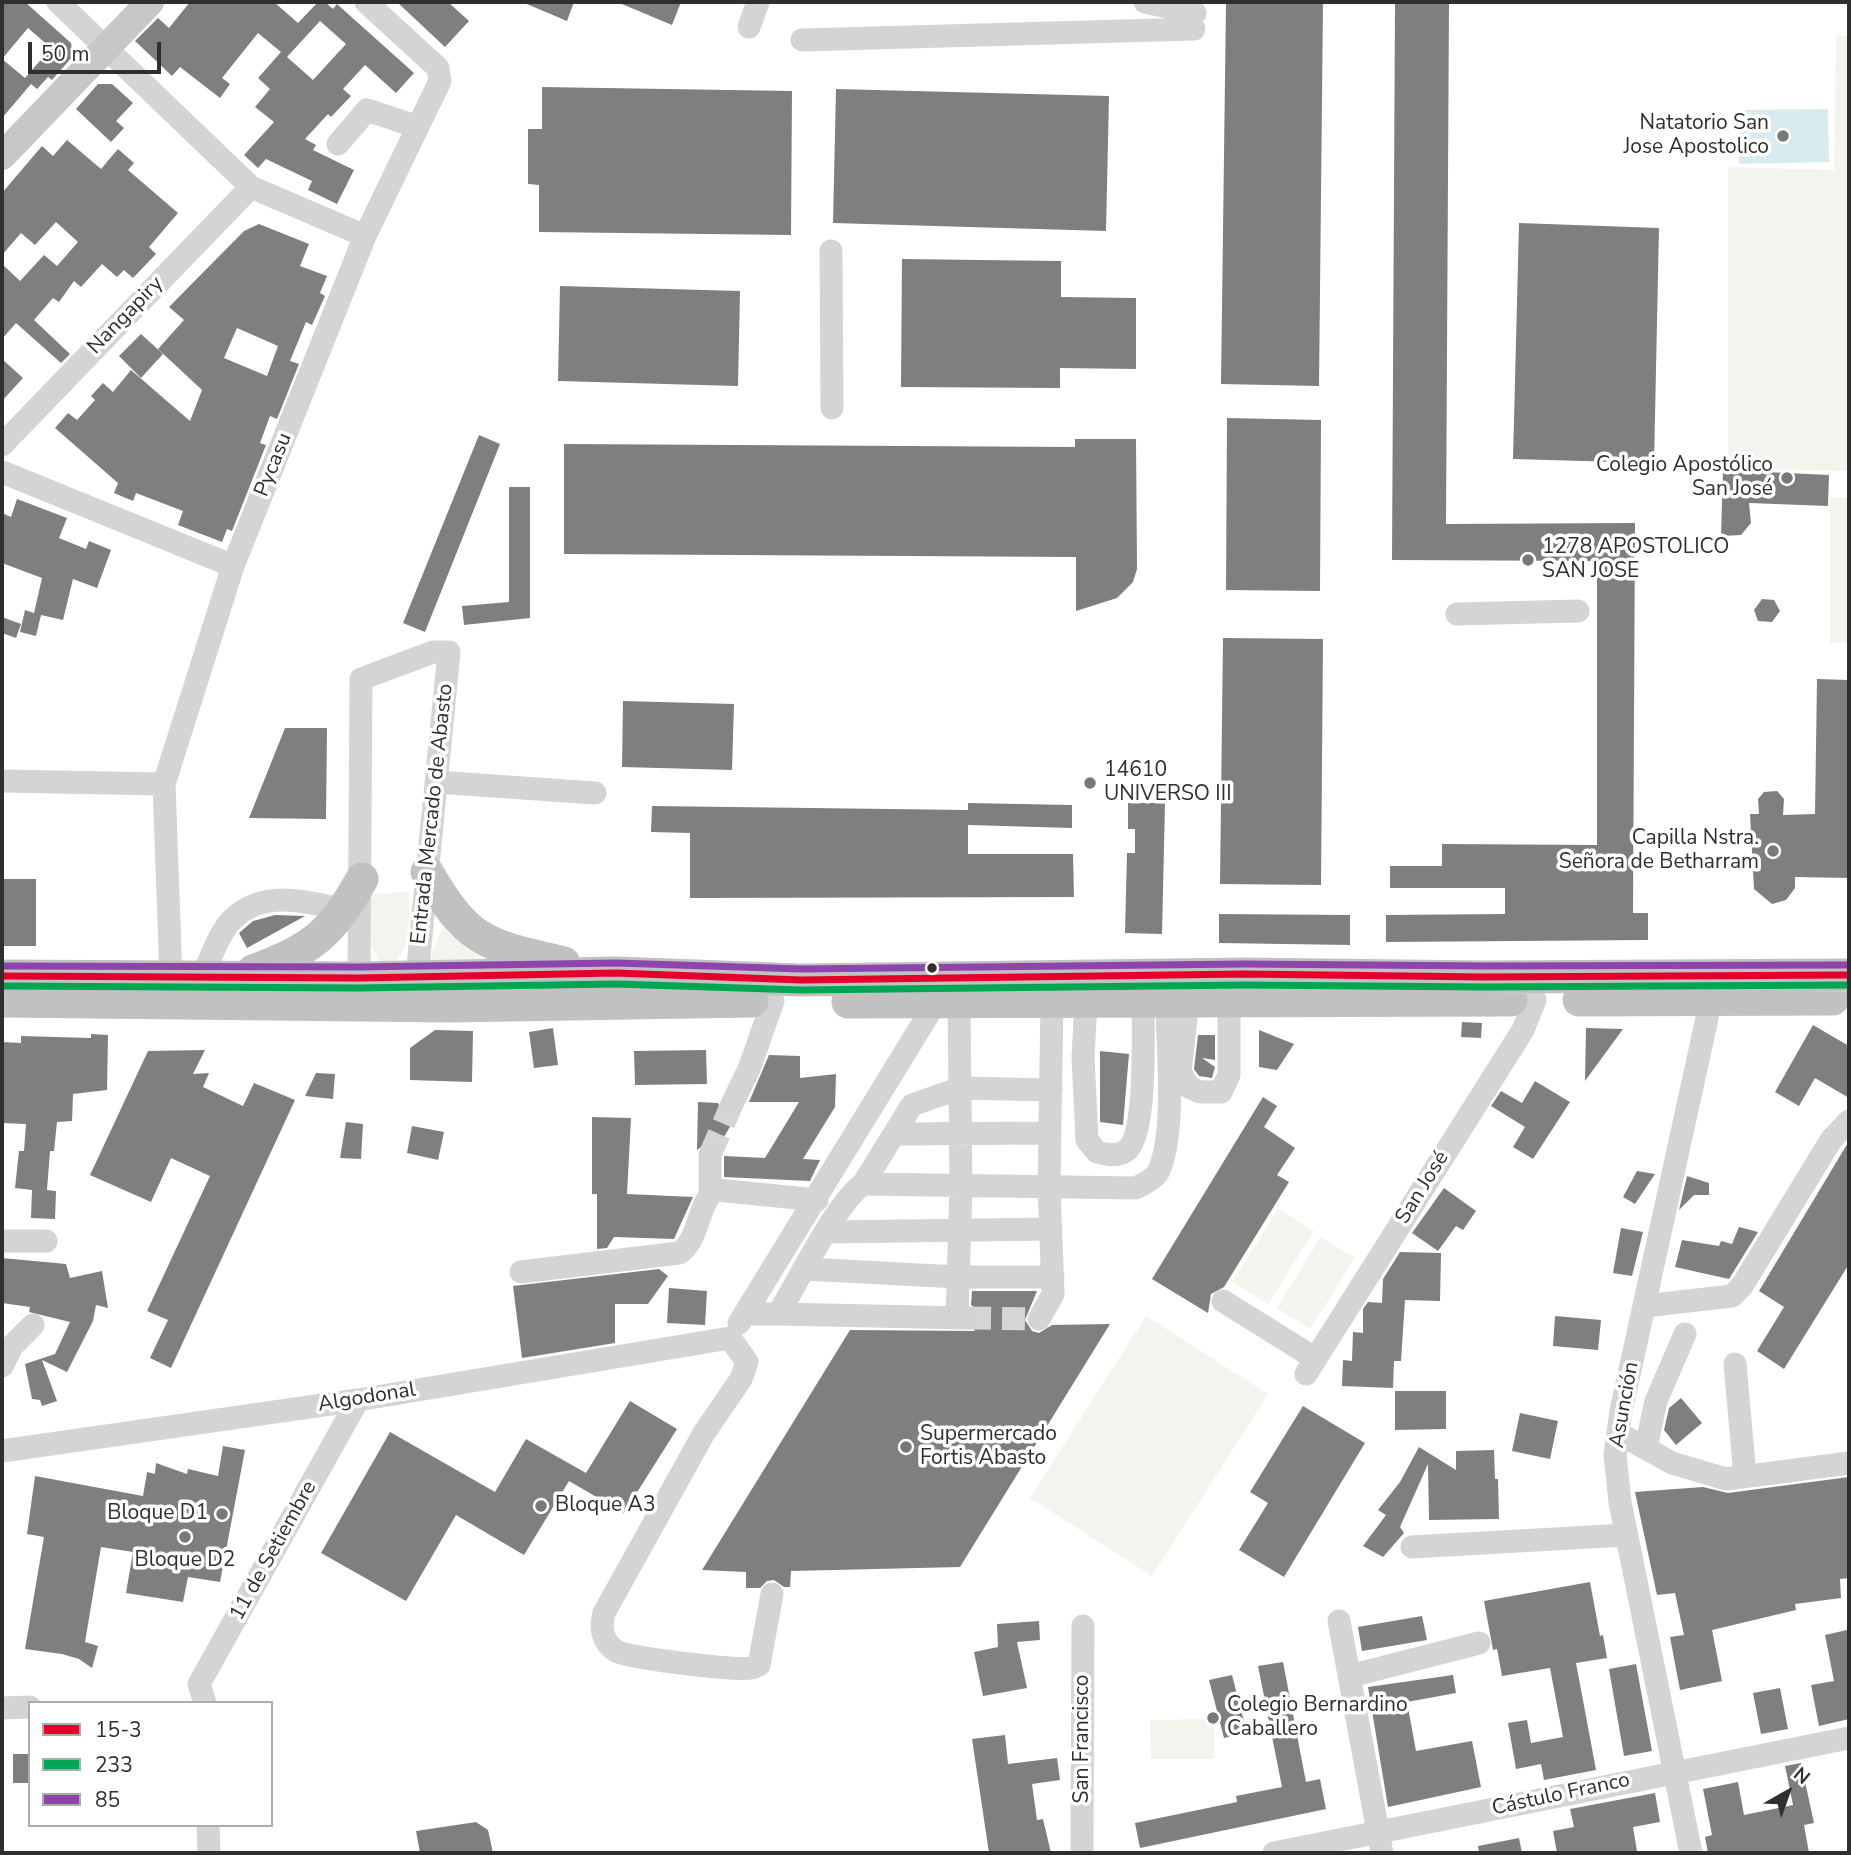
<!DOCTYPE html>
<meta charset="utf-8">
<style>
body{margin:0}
#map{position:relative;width:1851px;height:1855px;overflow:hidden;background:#fff;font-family:"Nunito Sans",sans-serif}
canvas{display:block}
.frame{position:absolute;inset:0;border:4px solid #2f2f2f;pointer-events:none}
.legend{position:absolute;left:28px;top:1701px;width:245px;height:126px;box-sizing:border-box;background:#fff;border:2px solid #acacac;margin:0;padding:9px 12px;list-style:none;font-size:21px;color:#2f2f2f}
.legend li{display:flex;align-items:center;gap:14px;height:35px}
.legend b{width:35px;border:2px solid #acacac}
.north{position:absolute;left:1753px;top:1757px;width:70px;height:70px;-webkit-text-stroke:5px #fff;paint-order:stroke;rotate:40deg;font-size:19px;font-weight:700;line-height:28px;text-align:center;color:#2f2f2f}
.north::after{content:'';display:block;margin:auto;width:24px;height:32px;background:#2f2f2f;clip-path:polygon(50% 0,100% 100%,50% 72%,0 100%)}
.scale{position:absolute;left:28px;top:42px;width:133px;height:32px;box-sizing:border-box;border:4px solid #2f2f2f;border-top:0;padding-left:9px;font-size:21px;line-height:24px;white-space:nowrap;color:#2f2f2f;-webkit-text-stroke:5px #fff;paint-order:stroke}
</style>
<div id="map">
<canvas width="1851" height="1855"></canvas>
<div class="frame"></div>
<ul class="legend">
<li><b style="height:9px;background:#e4002b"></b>15-3</li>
<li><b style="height:9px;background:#00a651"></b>233</li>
<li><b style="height:9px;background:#8e44ad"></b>85</li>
</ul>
<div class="north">N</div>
<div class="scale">50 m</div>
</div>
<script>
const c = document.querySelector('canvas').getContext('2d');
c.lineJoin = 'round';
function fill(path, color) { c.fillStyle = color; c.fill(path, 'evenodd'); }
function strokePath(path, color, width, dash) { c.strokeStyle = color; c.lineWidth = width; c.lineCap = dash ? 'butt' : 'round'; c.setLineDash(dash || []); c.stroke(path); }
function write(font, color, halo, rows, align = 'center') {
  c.font = font + ' "Nunito Sans",sans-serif'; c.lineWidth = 7; c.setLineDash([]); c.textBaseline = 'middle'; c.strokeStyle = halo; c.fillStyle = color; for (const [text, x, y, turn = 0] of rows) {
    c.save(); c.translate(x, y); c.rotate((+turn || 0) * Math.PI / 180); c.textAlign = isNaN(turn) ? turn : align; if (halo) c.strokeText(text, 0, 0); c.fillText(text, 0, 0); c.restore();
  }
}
const green = new Path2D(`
 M1836,35L1849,36V471L1728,468V167L1834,170Z
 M1830,498H1849V643H1830Z
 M409,892C409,920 412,949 390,968L379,963L369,938V894Z
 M443,927L469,951L488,960L427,966Z
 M1278,1209L1314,1231L1268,1304L1232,1282Z
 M1321,1237L1355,1258L1310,1329L1277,1308Z
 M1146,1316L1268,1394L1152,1576L1030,1498Z
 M1214,1719V1759H1151L1150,1720Z`);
const water = new Path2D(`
 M1828,109L1829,162L1739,164L1737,110Z`);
const building = new Path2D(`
 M2,2H25L71,43L73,56L52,80L48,77L37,89L31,84L2,118ZM28,28L51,48L25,78L2,59Z
 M190,2H274L298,23L318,2H325L333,9L337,4L414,73L396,93L365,65L343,89L351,96L331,117L328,114L305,139L316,145L313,150L354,170L337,204L308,190L312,181L266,159L258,168L244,155L274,122L255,107L270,89L258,78L281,52L258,33L222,78L230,84L220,98L180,67L172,76L135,41L158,18L169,28ZM320,21L346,44L313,80L287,57Z
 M397,2H448L469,21L445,47Z
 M522,2H574L567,21Z
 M617,2H681L672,25Z
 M1226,2H1323L1319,386L1221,384Z
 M1395,2H1449L1446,524L1635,523L1633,913H1648V940L1386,942V915L1505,914V888H1390V866H1442V844L1597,845V561L1392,560Z
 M98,84H112L133,103L116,121L124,128L111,142L76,109Z
 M542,87L792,91L791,235L539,232V185L528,184V129H542Z
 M836,89L1109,96L1106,231L833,223Z
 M67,140L101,169L118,149L134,163L128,170L178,213L149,247L156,254L133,278L124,270L117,277L102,264L81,287L74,281L59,302L53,298L34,320L70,354L61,363L16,323L2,339V264L20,281L44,255L57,266L78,242L56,222L35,245L21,233L2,255V193L42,146L53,156Z
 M1519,223L1659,228L1654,463L1513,459Z
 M259,224L309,244L300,266L327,276L320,293L325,296L312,325L306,322L290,361L299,364L277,419L270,416L260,443L266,445L232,531L227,529L222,542L178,525L183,511L136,493L133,501L114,493L118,483L55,428L68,413L77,420L95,400L91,396L103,383L113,392L131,370L190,421L202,390L158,349L184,320L169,307L244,231ZM237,328L278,346L267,376L224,358Z
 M902,259L1061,261V297L1136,298V369L1060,368V388L901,387Z
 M560,286L740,291L738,386L558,381Z
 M141,334L163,354L141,378L119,356Z
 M2,359L23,378L2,401Z
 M1227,418L1321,420L1320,591L1226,590Z
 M479,435L500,444L425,632L403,623Z
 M1075,439H1136L1137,569L1133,582L1117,598L1076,611V557L564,554V444L1075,447Z
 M1723,470L1829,475L1828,506L1749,503L1751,523L1741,535L1721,536Z
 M509,487H530V618L464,625L462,606L509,602Z
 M17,499L67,518L59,538L86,549L89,541L111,550L97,588L73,579L63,620L41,615L36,636L20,632L25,610L34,613L42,578L2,563V513L11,517Z
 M1762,599L1774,600L1780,611L1772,622L1758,621L1754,610Z
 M2,617L21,624L16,638L2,633Z
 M1223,638L1323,639L1321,885L1220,884Z
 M1817,679L1849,680V878L1795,877V888L1786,900L1772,904L1754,889L1750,814H1759L1758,799L1764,792L1777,791L1784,799L1783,815L1815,814Z
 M623,701L734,704L732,770L622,767Z
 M285,728H327L326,819L249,818Z
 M968,803L1072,805V828L968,825V854H1073L1074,897L690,898V833L651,832L652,806L968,810Z
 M1128,803H1165L1162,934L1125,933L1127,853H1135V829H1128Z
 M2,879H36V946H2Z
 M1219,914L1350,915V945L1219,943Z
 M275,915L305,916L247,948L239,933L253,921Z
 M1462,1022L1482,1023L1481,1038L1461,1037Z
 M1813,1025L1849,1046V1098L1815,1078L1799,1106L1775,1092Z
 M553,1028L558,1065L534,1068L529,1032Z
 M1586,1028L1623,1029L1585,1081Z
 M435,1030L473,1031L472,1082L410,1080V1048Z
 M1259,1030L1294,1044L1277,1070L1259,1067Z
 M91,1034L108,1035L107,1090L73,1094L72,1121L57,1122L54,1151H50L47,1190L56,1191L55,1219L31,1218L32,1190L15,1188L19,1151H24L26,1124L2,1123V1042L21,1043V1036L91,1038Z
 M1198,1035H1215V1060L1202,1058L1215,1067L1212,1078L1199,1076L1194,1069Z
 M205,1050L193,1074L209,1073L203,1087L243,1106L254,1083L295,1100L171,1368L150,1358L168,1320L147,1311L210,1176L171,1158L151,1202L90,1175L148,1051Z
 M706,1050L707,1084L635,1085L634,1051Z
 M1100,1051L1129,1054L1123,1125L1100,1122Z
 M769,1055L800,1056V1078L836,1074L835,1107L803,1159L820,1160L810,1181L724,1177V1156L765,1158L799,1102H749Z
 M316,1073L335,1074L333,1099L305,1096Z
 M1535,1081L1570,1102L1533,1159L1513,1147L1525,1127L1491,1106L1501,1091L1522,1103Z
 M1263,1097L1277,1106L1264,1127L1295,1148L1277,1175L1289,1182L1224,1287L1211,1294L1208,1313L1152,1279Z
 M698,1102L718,1103L725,1116L736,1117L719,1145L709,1141L697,1150Z
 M592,1117L631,1118L627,1194L693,1197L674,1239L614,1237L607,1248L597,1249V1194H592Z
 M346,1122L363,1124L361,1159L340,1158Z
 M412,1126L444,1132L438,1160L407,1153Z
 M1849,1141V1264L1784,1369L1757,1351L1784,1307L1759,1291Z
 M1637,1171L1655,1174L1635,1204L1623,1197Z
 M1687,1176L1709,1183V1195H1694L1679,1210Z
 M1444,1188L1476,1211L1463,1230L1456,1226L1438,1251L1412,1233Z
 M1739,1227L1758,1232L1729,1279L1675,1267L1682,1240L1719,1246L1721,1241L1732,1244Z
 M1621,1228L1643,1232L1632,1276L1613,1273Z
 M1400,1252L1441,1253L1440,1301L1405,1300L1401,1361H1394L1393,1388L1342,1386L1343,1360L1352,1361L1353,1332L1363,1333V1309L1368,1302L1382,1303L1383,1279Z
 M2,1258L66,1264L70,1278L102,1271L108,1308L96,1305L93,1321L67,1372L42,1360L57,1401L42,1406L40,1400L32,1399L25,1364L55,1354L70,1322L29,1312L30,1307L2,1303Z
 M659,1269L668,1276L648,1304H615V1343L522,1358L513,1286Z
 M669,1288L707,1291L705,1325L667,1323Z
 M972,1291H1037L1025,1320L1032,1331L1039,1333L1052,1325L1110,1324L960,1567L791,1571L790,1587H784L774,1580L767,1581L760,1588H746V1572L702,1570L850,1330L974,1331L982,1318L980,1311L971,1305Z
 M1555,1316L1601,1320L1598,1350L1553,1346Z
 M1395,1391H1446V1429L1395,1430Z
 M1681,1398L1702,1423L1676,1445L1664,1430L1669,1408Z
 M630,1401L677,1429L624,1513L569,1481L524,1555L456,1515L406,1601L321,1553L390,1432L495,1492L526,1439L586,1473Z
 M1303,1406L1365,1443L1284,1577L1239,1550L1268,1503L1250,1492Z
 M1520,1413L1558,1421L1550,1459L1512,1451Z
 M223,1446L245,1450L220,1582L188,1577L183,1602L126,1593L133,1552L101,1547L85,1642L98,1646L92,1668L79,1659L62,1654L25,1649L44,1537L27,1534L35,1476L143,1496L147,1472L155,1474L156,1463L187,1474L188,1469L218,1476Z
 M1419,1447L1456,1470V1451L1494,1450L1495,1479H1498L1499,1519L1429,1520L1428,1464L1400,1527L1404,1533L1383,1557L1363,1546L1386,1515L1378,1510L1400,1482Z
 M1849,1477V1578L1840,1579L1841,1598L1795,1604L1796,1610L1712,1630L1722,1681L1680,1690L1670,1637L1684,1635L1675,1593L1657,1595L1635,1492L1703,1487L1728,1493Z
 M1590,1582L1600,1636L1603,1635L1607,1658L1576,1663L1596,1770L1544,1780L1541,1764L1516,1769L1508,1723L1527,1720L1531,1743L1563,1737L1550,1668L1502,1676L1497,1649L1493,1650L1484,1601Z
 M1422,1616L1427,1640L1362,1651L1358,1627Z
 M1039,1621L1040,1640L1017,1642L1027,1688L983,1696L974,1652L998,1647L997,1624Z
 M1847,1630L1849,1719L1819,1726L1811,1685L1834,1681L1825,1635Z
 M1283,1662L1306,1782L1320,1779L1326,1809L1140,1848L1135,1823L1237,1802L1236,1796L1282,1787L1258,1666Z
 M1636,1664L1652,1751L1624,1756L1609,1669Z
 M1232,1675L1247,1733L1224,1738L1209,1680Z
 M1453,1675L1456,1693L1407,1702L1416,1751L1472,1741L1481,1787L1388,1807L1368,1687Z
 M1780,1688L1788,1729L1761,1734L1753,1693Z
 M1005,1735L1008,1764L1057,1758L1060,1780L1032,1784L1037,1820L1043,1819L1051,1853H989L972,1739Z
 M13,1754H30V1783H13Z
 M1801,1763L1814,1823L1804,1825L1809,1853H1708L1705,1837L1712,1835L1703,1789L1738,1782L1744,1815L1793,1805L1785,1766Z
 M1655,1793L1660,1822L1633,1827L1637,1851L1557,1853L1553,1831L1574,1827L1570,1809Z
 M476,1822L488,1830L493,1853H420L416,1831Z
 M1519,1838L1522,1853H1479L1478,1846Z`);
const minorTunnel = new Path2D(`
 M710,1155L732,1104
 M968,1318L1039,1319`);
const minor = new Path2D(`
 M58,2L251,187L365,236
 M1145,2L1195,13
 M749,27L758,2
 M802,40L1194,29
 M338,144L367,110L418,127
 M831,251L832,408
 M2,445L251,187
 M2,472L233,566
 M1457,614L1578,611
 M2,781L164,784
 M436,782L595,793
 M171,977L164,784L233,566L365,236L440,81L438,68L366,2
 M202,977C211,959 219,931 234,918C265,889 308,902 345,910
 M359,978L361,679L433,652H449L417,976
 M1188,1001L1180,1072L1189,1087L1200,1092H1221L1229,1075V1001
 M1086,1002L1083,1057L1087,1140L1097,1152C1107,1155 1120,1157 1128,1149C1147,1130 1143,1031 1143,1001
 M732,1104L749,1069L773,1001
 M894,1134L1050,1133
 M863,1184L912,1105L960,1088L1051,1090
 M710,1194V1155
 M827,1232L1051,1229
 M2,1241H46
 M805,1269L958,1277H1053
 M521,1272L679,1253C700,1241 698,1198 717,1190L817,1200
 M1223,1301L1316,1359
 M1645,1306L1732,1296L1742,1286L1831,1140L1849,1121
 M745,1314H778C798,1282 836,1203 863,1184L1136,1188C1145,1183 1157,1178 1160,1168C1176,1126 1167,1048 1167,1001
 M778,1314L968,1318
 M957,1318L961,1185L959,1002
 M1039,1319L1053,1294L1049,1185L1052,1002
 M739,1323L936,1002
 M730,1338L747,1362L741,1379L704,1433L604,1613C600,1628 602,1642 616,1651C627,1658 737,1671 752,1668L759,1665L772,1594
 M1735,1364L1745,1476
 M2,1366L12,1346L33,1325
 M1306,1374L1523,1030L1535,1000
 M1618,1433L1672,1463L1726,1479L1849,1463
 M1646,1448L1656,1401L1685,1334
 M2,1451L358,1400L730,1338
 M1412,1547L1626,1535
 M1339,1621L1382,1853
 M1350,1676L1479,1643
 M205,1703L199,1684L358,1400
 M2,1708L30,1707
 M208,1825L209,1853
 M1082,1853L1083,1626
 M1274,1853L1849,1738
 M1691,1853L1620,1502L1615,1455L1621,1411L1711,1000`);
const major = new Path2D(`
 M2,156L150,2`);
const highway = new Path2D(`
 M427,872C469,944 485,944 564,963
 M253,971C313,948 330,936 362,879
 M2,976L359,978L616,973L801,980L1244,974L1484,977L1849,975
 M1579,1000L1833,999
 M2,1001L450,1006L752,1001
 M848,1002L1511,1000`);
const bus1 = new Path2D(`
 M2,976L359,978L616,973L801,980L1244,974L1484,977L1849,975`);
const bus2 = new Path2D(`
 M2,986L359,988L616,984L801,990L1244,985L1484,987L1849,985`);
const bus3 = new Path2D(`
 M2,966L359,967L616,963L801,969L1244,964L1484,966L1849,965`);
const markers = [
 [1783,136,7,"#787878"],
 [1787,478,7,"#787878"],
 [1528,560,7,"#787878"],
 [1090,783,7,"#787878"],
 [1773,851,7,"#787878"],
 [932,968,6,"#2f2f2f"],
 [906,1447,7,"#787878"],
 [541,1506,7,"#787878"],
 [222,1514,7,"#787878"],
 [185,1537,7,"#787878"],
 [1213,1718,7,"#787878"]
];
const poiNames = [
 ["Natatorio San",1769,124,"right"],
 ["Jose Apostolico",1769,148,"right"],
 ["Colegio Apostólico",1773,466,"right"],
 ["San José",1773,490,"right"],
 ["1278 APOSTOLICO",1542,548],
 ["SAN JOSE",1542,572],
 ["14610",1104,771],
 ["UNIVERSO III",1104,795],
 ["Capilla Nstra.",1759,839,"right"],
 ["Señora de Betharram",1759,863,"right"],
 ["Supermercado",920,1435],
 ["Fortis Abasto",920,1459],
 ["Bloque A3",555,1506],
 ["Bloque D1",208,1514,"right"],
 ["Bloque D2",185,1561,"center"],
 ["Colegio Bernardino",1227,1706],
 ["Caballero",1227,1730]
];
const streetNames = [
 ["Nangapiry",126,316,-46],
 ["Pycasu",274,465,-68],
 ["Entrada Mercado de Abasto",433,814,-84],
 ["San José",1423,1188,-58],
 ["Algodonal",367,1398,-9],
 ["Asunción",1625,1405,-80],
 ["11 de Setiembre",274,1551,-61],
 ["San Francisco",1083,1739,-90],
 ["Cástulo Franco",1561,1795,-12]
];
fill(green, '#f1f5ed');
fill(water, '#daeaf1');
fill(building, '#7f7f7f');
strokePath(minorTunnel, '#d5d5d5', 23, [23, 11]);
strokePath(minor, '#d4d4d4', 23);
strokePath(major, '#c7c7c7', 28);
strokePath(highway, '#c1c1c1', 33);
strokePath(bus1, '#e4002b', 7);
strokePath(bus2, '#00a651', 7);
strokePath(bus3, '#8e44ad', 7);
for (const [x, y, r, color] of markers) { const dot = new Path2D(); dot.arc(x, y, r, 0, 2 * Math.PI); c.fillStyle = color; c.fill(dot); strokePath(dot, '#fff', 2.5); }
write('21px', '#2f2f2f', '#fff', poiNames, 'left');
write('21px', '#2f2f2f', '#fff', streetNames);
</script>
